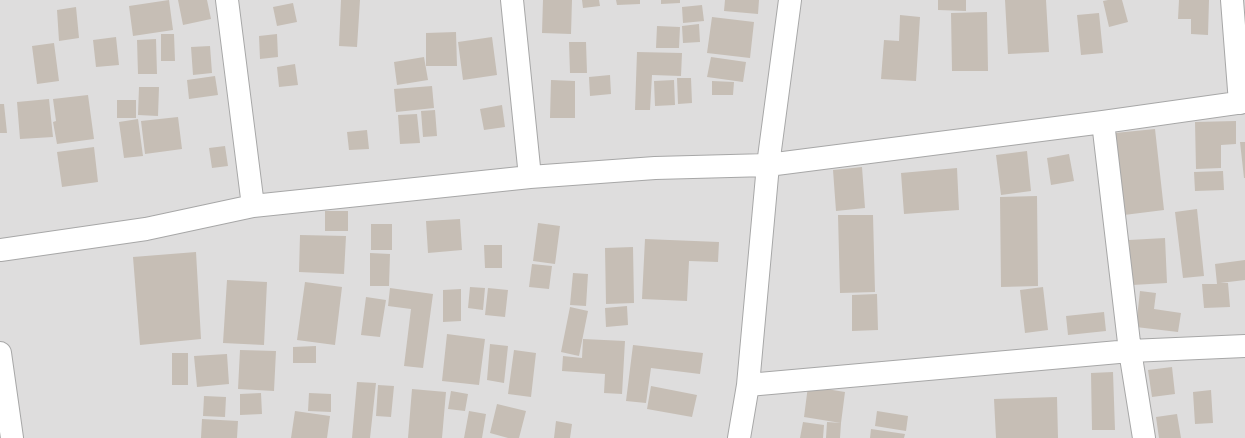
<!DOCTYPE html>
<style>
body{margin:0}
canvas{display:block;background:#f1efe6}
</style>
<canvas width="1245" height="438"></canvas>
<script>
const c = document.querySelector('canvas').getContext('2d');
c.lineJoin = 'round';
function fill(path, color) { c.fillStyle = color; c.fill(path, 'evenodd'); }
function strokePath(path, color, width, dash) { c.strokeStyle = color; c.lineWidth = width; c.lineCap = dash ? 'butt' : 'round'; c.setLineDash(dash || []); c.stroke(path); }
const residential = new Path2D(`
 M0,0H1245V438H0Z`);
const building = new Path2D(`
 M169,0L173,30L133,36L129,6Z
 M178,0H207L211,19L183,25Z
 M341,0H360L357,47L339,46Z
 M543,0H572L571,34L542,33Z
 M582,0H599L600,6L583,8Z
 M616,0H640V4L617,5Z
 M661,0H680V3L661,4Z
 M725,0H759L758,14L724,11Z
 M938,0H966V11L938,10Z
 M1005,0H1046L1049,52L1008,54Z
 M1108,0H1122L1128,22L1109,27L1103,1Z
 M1179,0H1209L1208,35L1191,34V19H1178Z
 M293,3L297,22L277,26L273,7Z
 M702,5L704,21L683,23L682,7Z
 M76,7L79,38L59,41L57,10Z
 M987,12L988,71H952L951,13Z
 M1099,13L1103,53L1081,55L1077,15Z
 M900,15L920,17L916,81L881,79L884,40L899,41Z
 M712,17L754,22L750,58L707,53Z
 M699,24L700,42L683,43L682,26Z
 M657,26L680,27L679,48H656Z
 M456,32L457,66H426V33Z
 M161,34H174L175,61H161Z
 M277,34L278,57L260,59L259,36Z
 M116,37L119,65L96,67L93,40Z
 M492,37L497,75L463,80L458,42Z
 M156,39L157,74H138L137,40Z
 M569,42H586L587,73H570Z
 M54,43L59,81L37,84L32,46Z
 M210,46L212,73L193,75L191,47Z
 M637,52L682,53L681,76L652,75L650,110H635Z
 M424,57L428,80L397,85L394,62Z
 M711,57L746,62L743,82L707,77Z
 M295,64L298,85L279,87L277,67Z
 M610,75L611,94L590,96L589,77Z
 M215,76L218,95L189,99L187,80Z
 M677,78H691L692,103L678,104Z
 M551,80L575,81V118H550Z
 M674,80L675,105L655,106L654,81Z
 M712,81L734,82L733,95H712Z
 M432,86L434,108L396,112L394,89Z
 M139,87H159L158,116L138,115Z
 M88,95L94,139L57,144L53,122L56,121L53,99Z
 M49,99L53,137L20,139L17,102Z
 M117,100H136V118H117Z
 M0,104H4L7,133H0Z
 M502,105L505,127L484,130L480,109Z
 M435,110L437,136L423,137L421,111Z
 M417,114L420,143L400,144L398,115Z
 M178,117L182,149L145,154L141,121Z
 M138,119L143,156L124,158L119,122Z
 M1236,121V144L1221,145V168L1196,169L1195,122Z
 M1155,129L1164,210L1124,215L1115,133Z
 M367,130L369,149L349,150L347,132Z
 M1240,142H1245V178H1244Z
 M225,146L228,166L212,168L209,148Z
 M94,147L98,182L62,187L57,152Z
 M1027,151L1031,191L1001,195L996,155Z
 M1069,154L1074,181L1051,185L1047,158Z
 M862,167L865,208L836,211L833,170Z
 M957,168L959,210L904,214L901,173Z
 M1223,171L1224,190L1195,191L1194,172Z
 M1037,196L1038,286L1001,287L1000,197Z
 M1197,209L1204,276L1183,278L1175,212Z
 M325,211H348V231H325Z
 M838,215H873L875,292L840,293Z
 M460,219L462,250L428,253L426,221Z
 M538,223L560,226L555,264L533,261Z
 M371,224H392V250H371Z
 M300,235L346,236L344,274L299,272Z
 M1165,238L1167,283L1132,285L1129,240Z
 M645,239L719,242L718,262L689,261L687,301L642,299Z
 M484,245H502V268H485Z
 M633,247L634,303L606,304L605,248Z
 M196,252L201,339L140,345L133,257Z
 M370,253L390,254L389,286H370Z
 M1245,260V280L1220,283H1228L1230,307L1204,308L1202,284H1217L1215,264Z
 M532,264L552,266L549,289L529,287Z
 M573,273L588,274L586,306L570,305Z
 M227,280L267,282L264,345L223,343Z
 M305,282L342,287L335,345L297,340Z
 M470,287L485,288L483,310L468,308Z
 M1043,287L1048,330L1025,333L1020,290Z
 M390,288L433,294L423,368L404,366L411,309L388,306Z
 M488,288L508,290L505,317L485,315Z
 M461,289V321L443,322V290Z
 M1140,291L1156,293L1154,309L1181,313L1178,332L1136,327Z
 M877,294L878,330L852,331V295Z
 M366,297L386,300L380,337L361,335Z
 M627,306L628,325L606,327L605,308Z
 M570,307L588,311L579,356L561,352Z
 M1104,312L1106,331L1068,335L1066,316Z
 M447,334L485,339L479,385L442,381Z
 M583,339L625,341L622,394L604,393L605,374L562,371L563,356L582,358Z
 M490,344L508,346L504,383L487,380Z
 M633,345L703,353L700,374L651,368L646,403L626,401Z
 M316,346V363H293V347Z
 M240,350L276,351L274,391L238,389Z
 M514,350L536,353L531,397L508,394Z
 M172,353H188V385H172Z
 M227,354L229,384L197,387L194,356Z
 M1172,367L1175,394L1152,397L1148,370Z
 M1113,372L1115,430H1092L1091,373Z
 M357,382L376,383L370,438H352Z
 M378,385L394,386L391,417L376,416Z
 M651,386L697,395L692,417L647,409Z
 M808,386L845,392L841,423L804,417Z
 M412,389L446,392L442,438H408Z
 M1211,390L1213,423L1195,424L1193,392Z
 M451,391L468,394L465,411L448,409Z
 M261,393L262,414L240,415V394Z
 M309,393L331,394V412L308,411Z
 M204,396L226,397L225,417L203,416Z
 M1057,397L1058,438H996L994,399Z
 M497,404L526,411L519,438H508L490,433Z
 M295,411L330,416L327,438H291Z
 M469,411L486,414L482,438H464Z
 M877,411L908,416L906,431L875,426Z
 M1177,414L1181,438H1159L1156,417Z
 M202,419L238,421L237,438H201Z
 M556,421L572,424L570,438H554Z
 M803,422L824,425L823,438H800Z
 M827,422L841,423L840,438H826Z
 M871,429L905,434L904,438H870Z`);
const minor = new Path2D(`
 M227,0L253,206
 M512,0L530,177
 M1232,0L1240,103
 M1103,122L1130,351L1144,438
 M0,250L146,229L253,206L530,177L655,168L768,165L1103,122L1245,102
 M0,353L12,438
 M748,385L1130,351L1245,346
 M739,438L748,385L768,165L790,0`);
fill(residential, '#dedddd');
fill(building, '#c6beb5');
strokePath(minor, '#a7a7a7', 24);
strokePath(minor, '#fff', 22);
</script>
